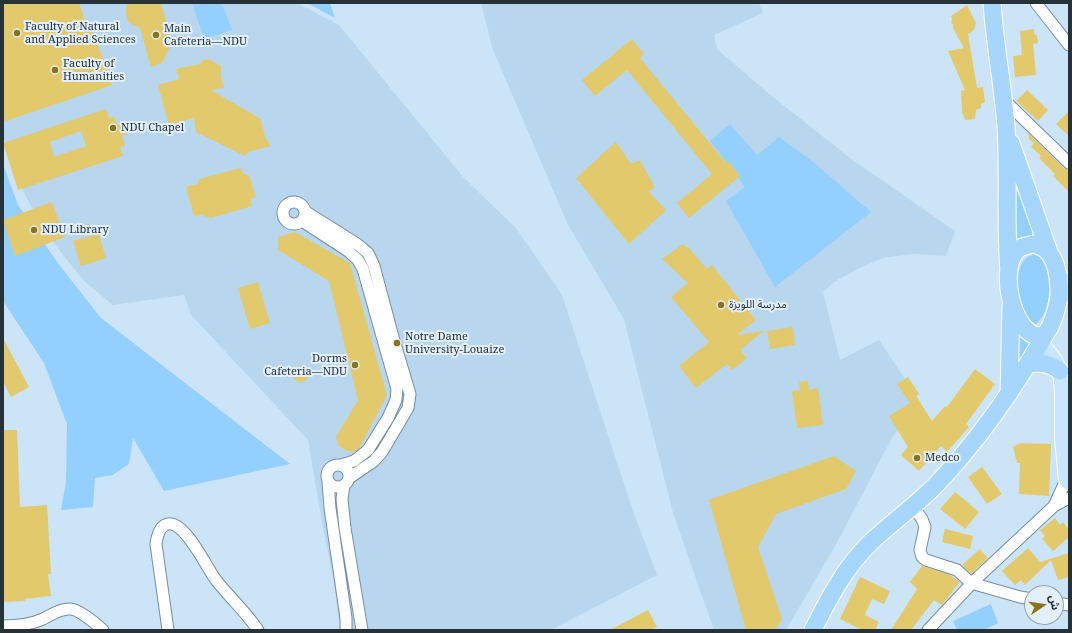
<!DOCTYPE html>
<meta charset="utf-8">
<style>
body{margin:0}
#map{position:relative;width:1072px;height:633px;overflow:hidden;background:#cce4f8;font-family:"Noto Serif","Noto Sans Arabic",serif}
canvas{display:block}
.frame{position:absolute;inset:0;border:4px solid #273138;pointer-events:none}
.north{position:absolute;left:1024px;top:585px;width:40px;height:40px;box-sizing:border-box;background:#e1f0fc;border:1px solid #97a4ae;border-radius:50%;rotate:77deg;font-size:11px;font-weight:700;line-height:16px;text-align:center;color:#273138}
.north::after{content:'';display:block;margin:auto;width:14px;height:18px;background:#8a7417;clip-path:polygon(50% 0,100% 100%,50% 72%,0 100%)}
</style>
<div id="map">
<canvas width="1072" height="633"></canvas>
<div class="frame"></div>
<div class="north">ش</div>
</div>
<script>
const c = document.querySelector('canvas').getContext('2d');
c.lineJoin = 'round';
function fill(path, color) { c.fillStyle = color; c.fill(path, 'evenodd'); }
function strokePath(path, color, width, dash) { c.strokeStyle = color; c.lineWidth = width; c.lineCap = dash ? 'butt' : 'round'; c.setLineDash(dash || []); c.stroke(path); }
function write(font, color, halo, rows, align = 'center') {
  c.font = font + ' "Noto Serif","Noto Sans Arabic",serif'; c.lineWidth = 4; c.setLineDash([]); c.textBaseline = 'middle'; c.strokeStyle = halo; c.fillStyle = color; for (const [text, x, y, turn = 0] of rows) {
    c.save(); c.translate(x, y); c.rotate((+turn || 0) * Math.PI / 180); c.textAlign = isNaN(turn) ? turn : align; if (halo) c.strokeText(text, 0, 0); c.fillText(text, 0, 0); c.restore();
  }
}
const built = new Path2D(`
 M3,3H297L339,25L464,178L516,228L562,295L633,511L657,575L551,630H340L333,577L323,528L308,440L191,315L184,295L113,305L84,281L44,231L20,185L3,136Z
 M481,3H759L763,13L714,35L717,49L768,93L850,158L955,231L946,256L914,254L882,258L856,270L834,282L823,292L840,360L879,340L921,403L892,438L835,546L786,630H714L673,513L624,319L568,225L493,50Z`);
const green = new Path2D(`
 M192,3H222L232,30L204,39Z
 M307,3H330L335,18Z
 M730,124L757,155L779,137L812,161L871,212L775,287L726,201L745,187L710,141Z
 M3,164L18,205L60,266L101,318L290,464L164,491L133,438L129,464L113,475L95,478L93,507L61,510L66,482L67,424L44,363L3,301Z
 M1012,180L1037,236H1028L1013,241Z
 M1035,254C1037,255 1040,257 1042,260C1053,277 1052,311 1036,324L1028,322C1018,306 1009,259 1035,254Z
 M1016,326L1035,346L1014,377Z
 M991,604L998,623L984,630H957L953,621Z`);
const building = new Path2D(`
 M3,3H79L87,26L91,25L112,85L3,122Z
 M128,3H161L172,43L162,63L151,67L140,28L133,25L128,21L126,14V8Z
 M967,5L976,23L974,30L968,34L977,88L983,87L985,102L981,104V108L976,110L975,119L965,120L962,112L961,91L965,90L948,51L964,48L953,28V24L951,23L952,20L951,16Z
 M1034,29V34L1037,35L1038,43L1033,44L1036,75L1015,77L1013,56L1022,55L1020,31Z
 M632,39L644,54L640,58L726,163L728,161L740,176L689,218L677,203L712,174L627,70L595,96L582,80Z
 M209,59L221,66V77L224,88L211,90L261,119L265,137L271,146L248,152L245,156L196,132L194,118L169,125L158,85L179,79L176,69L200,64L203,60Z
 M1027,90L1048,110L1038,121L1016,101Z
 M106,109L109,118L114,116L117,125L123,123L127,134L122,135L125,146L120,147L123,156L18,190L3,143ZM81,131L86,146L54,157L50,142Z
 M1069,111V136L1056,124Z
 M1028,133L1064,168L1069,170V192L1053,176L1055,174L1039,158L1041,156L1031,147L1034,143L1029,139Z
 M616,142L631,164L640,160L655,188L648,191L666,210L629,244L576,178Z
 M241,168L243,174L249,175L256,197L250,199L252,206L211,218L201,215L194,216L186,187L198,184L199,179Z
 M52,202L65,237L15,256L3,220Z
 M295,232L350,263L387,395L360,447L356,451L349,452L339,446L336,437L358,400L329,281L278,250V237Z
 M99,234L106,258L81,266L73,241Z
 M683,244L686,247H688L707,269L712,265L756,320L737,335L764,331L740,350L747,358L732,370L727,364L696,388L679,366L709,342L671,297L688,283L662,259Z
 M258,282L270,323L250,329L238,288Z
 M793,327L795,345L770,349L767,331Z
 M3,338L29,387L11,397L3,382Z
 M293 374a8 8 0 1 1 16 0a8 8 0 1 1-16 0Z
 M975,369L995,384L966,424L969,427L947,452L941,446L919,471L901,455L908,447L889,416L910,403L897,384L908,377L919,394L916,396L932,421L945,406L947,407Z
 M808,381L809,390L818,388L823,425L797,428L792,391L800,390L799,382Z
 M3,430H17L20,507L47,505L51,574H48L51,596L25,599V601L3,602Z
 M1020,443L1051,444L1049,496L1019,494L1020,463H1017L1013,447Z
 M834,456L856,471L846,489L776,514L758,547L782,619L776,630H746L709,500Z
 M982,467L1002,494L987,504L968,477Z
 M955,492L979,512L965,529L940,509Z
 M1055,518L1060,525L1063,522L1069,530V537L1053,551L1042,539L1045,536L1040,530Z
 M945,529L973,536L970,549L942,542Z
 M1028,548L1040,562L1069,553V577L1058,580L1051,560L1025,585L1021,580L1015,585L1002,571Z
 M980,549L988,558L971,574L962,565Z
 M922,566L948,574L960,582L942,605L934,600L911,630H891L917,589L910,582Z
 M860,577L890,591L884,604L872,599L865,615L879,622L875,630H862L840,619Z
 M648,610L657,627L649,630H610Z`);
const minor = new Path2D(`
 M1036,3L1069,45
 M1003,99L1069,163
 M283 213a11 11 0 1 1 22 0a11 11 0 1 1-22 0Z
 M306,212L357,244L368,253L374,266L393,337L410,394L408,408L382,452L374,461L349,478
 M302,221L348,251L358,260L363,269L397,389L396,400L388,418L368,450L354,461L341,465
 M327 476a11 11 0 1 1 22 0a11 11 0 1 1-22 0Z
 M328,482L330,508L346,618V630
 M344,485L342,499L345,528L362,630
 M912,505L922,519L925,527L920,550L922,557L926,560L957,570L971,583L1020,597L1032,599
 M1054,506L1066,480L1069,477
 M1056,603L1069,605
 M3,626C17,626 30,625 43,619C51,615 59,609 69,609C78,608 96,624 103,630
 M168,630L156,544C157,537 159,528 165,525C183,515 207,569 216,580C229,597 246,612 258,630
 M928,630L976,579L1054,506L1069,498`);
const major = new Path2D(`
 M1058,272L1065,283L1069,295
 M1036,336L1055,360L1060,371L1062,393V438L1066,480L1069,483`);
const highway = new Path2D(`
 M992,3C995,45 1003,86 1006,127C1009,175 1005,223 1009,271
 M1011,143L1049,252
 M1034,244C1040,246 1045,248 1049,253C1057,263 1058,276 1059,288C1060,298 1052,336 1040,336C1012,336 996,263 1020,248C1024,246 1029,245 1034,244Z
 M1028,364C1040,362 1049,363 1060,371
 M1009,394L1011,306
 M813,630C829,598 845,567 871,542C891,523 915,506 935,486C978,441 1014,389 1045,335`);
const markers = [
 [17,33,4,"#8a7417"],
 [156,35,4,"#8a7417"],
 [55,70,4,"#8a7417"],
 [113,128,4,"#8a7417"],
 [34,230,4,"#8a7417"],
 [721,305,4,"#8a7417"],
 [397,343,4,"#8a7417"],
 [355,365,4,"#8a7417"],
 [917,458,4,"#8a7417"]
];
const poiNames = [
 ["Faculty of Natural",25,27],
 ["and Applied Sciences",25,40],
 ["Main",164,29],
 ["Cafeteria—NDU",164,42],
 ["Faculty of",63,64],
 ["Humanities",63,77],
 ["NDU Chapel",121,128],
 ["NDU Library",42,230],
 ["مدرسة اللويزة",729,305],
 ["Notre Dame",405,337],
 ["University-Louaize",405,350],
 ["Dorms",347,359,"right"],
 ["Cafeteria—NDU",347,372,"right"],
 ["Medco",925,458]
];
fill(built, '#b8d7ee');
fill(green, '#93d0ff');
fill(building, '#e2c96c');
strokePath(minor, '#778ea0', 13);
strokePath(major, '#fff', 16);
strokePath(highway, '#fff', 19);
strokePath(minor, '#fff', 11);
strokePath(major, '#cae6fd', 14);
strokePath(highway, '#a6d6fc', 17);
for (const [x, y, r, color] of markers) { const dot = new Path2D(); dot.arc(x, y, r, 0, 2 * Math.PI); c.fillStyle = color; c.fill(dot); strokePath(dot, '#e1f0fc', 1.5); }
write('11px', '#273138', '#e1f0fc', poiNames, 'left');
</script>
